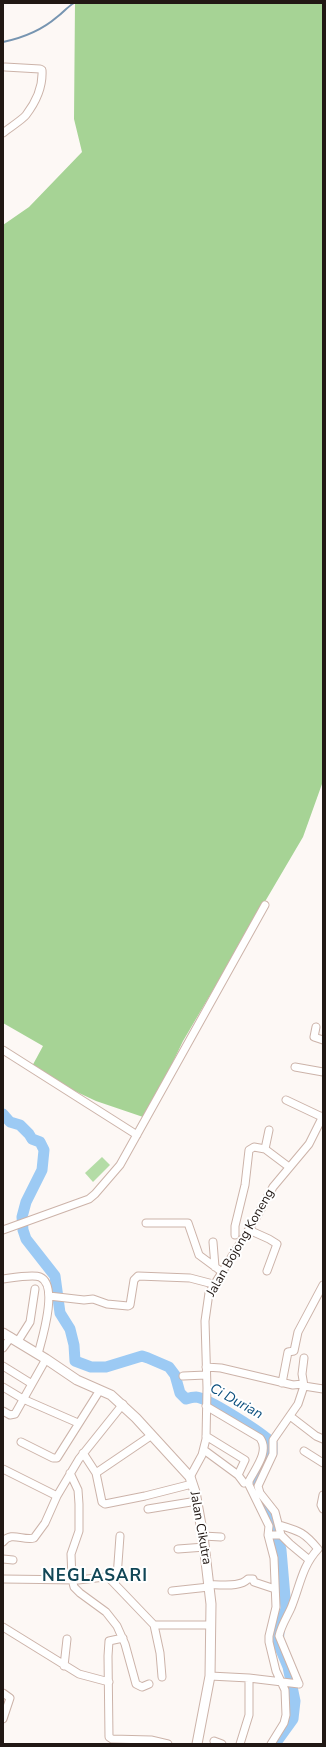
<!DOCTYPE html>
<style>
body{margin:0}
#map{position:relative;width:326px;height:1747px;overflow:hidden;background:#fdf8f5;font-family:"Nunito Sans",sans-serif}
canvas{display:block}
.frame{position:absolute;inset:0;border:4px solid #211814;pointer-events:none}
</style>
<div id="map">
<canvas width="326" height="1747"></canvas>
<div class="frame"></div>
</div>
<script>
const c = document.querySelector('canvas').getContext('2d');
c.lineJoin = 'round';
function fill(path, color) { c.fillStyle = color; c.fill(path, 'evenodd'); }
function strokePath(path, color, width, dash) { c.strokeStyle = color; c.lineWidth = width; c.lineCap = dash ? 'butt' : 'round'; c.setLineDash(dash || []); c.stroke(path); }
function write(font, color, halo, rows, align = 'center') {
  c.font = font + ' "Nunito Sans",sans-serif'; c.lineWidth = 4; c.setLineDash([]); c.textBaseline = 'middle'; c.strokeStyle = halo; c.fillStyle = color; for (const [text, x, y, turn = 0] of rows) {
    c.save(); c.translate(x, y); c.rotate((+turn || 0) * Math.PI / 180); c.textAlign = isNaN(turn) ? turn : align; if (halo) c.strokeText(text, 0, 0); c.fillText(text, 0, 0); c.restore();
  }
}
const green = new Path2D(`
 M102,1157L110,1165L93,1182L85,1173Z`);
const forest = new Path2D(`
 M75,3H323V784H322L303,837L183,1041L146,1118L96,1101L30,1070L43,1046L3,1023V225L29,207L82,152L74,119Z`);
const stream = new Path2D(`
 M3,42C22,38 42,30 57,17C63,13 67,7 74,3`);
const river = new Path2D(`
 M3,1114L10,1122L20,1125L29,1134L32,1139L40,1142L44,1150L42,1170L26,1202L22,1217L23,1230L26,1239L55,1276L60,1313L70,1329L74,1345L75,1361L91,1367H106L142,1356L148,1358L169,1367L175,1375L180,1393L186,1399C189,1398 193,1397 196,1397C208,1398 263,1433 272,1443V1453L254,1480L257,1490L274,1520L281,1550L286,1609L280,1622L278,1643L288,1667L295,1701L293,1719L275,1744`);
const minor = new Path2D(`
 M3,133C9,128 22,120 26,115C36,102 43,86 42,70L40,69L5,67
 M316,1027L314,1037L323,1040
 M3,1050L137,1135
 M295,1067L323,1072
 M286,1100L322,1117
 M269,1130L265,1149L289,1167
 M146,1223H188L199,1255L222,1272
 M3,1230L89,1199L95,1194L120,1165L265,905
 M249,1230L269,1239L277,1244L267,1271
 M235,1235V1226L245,1185L249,1150L254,1147L265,1149
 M213,1242L215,1267
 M3,1279C11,1278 33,1274 40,1277C59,1285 42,1339 38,1354
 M49,1296L84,1300L93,1299L107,1304L128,1306L130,1305L134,1280L138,1276L190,1278L213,1284
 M18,1341L30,1322L35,1289
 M3,1348L11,1337
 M3,1366L32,1384
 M206,1367L221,1368L293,1385L303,1384
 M183,1376L206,1375
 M282,1383L288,1352L294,1351L298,1332L323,1285
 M304,1386L323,1389
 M3,1387L23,1399L78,1423
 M206,1406L260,1438C270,1451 255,1469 249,1481V1485L269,1526L268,1535L274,1558L276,1607L269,1636V1642L276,1671L285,1690L286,1715L284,1723L271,1744
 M3,1411L10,1415L15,1414L46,1359
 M290,1416L316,1436L323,1439
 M206,1436L245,1460L238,1475
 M21,1442L53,1458H57L100,1390
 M204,1450L238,1475L244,1483
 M304,1451L323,1463
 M83,1453L96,1473L102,1502L105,1504L145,1496L192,1484
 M3,1469L57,1496
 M70,1473L78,1490L79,1504V1531L71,1554L72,1579L74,1587L80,1593L106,1612L117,1626L125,1644L136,1684L142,1687L149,1684
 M96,1473L152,1435
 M190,1477L202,1455L206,1439L207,1388L205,1321L209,1293L256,1218L273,1187L309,1144L323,1116
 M323,1495L321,1505L323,1509
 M148,1509L197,1501
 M279,1525C299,1531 304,1532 318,1549
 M268,1535H281L290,1544L308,1559
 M281,1535L275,1512L260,1493L258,1486L273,1454V1440L298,1404L304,1386L302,1374L304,1358
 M203,1536L221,1537
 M3,1542C11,1531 23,1541 34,1538L45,1523L57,1496L79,1459L123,1404
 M178,1549L205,1547
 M3,1559L13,1560
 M3,1579L78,1580L105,1577L109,1578L154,1625H211
 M114,1583L117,1577L120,1536
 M209,1585C221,1584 239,1588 248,1579H253L254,1582L275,1589
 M172,1591L209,1587
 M154,1625L160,1653L162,1677
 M3,1627L79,1674L109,1682
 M123,1638L109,1641L108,1656L109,1737L112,1739L151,1740L168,1744
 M64,1666L67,1639
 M210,1676L249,1678L299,1684
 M299,1684L279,1636C281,1626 287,1617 291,1608C300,1586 302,1566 318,1549
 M3,1693L10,1698L3,1719
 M214,1741L222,1744
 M240,1744L249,1715V1678`);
const major = new Path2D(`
 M3,1333L46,1359L77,1380L111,1395L136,1418L190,1477L195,1492L203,1536L211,1604L210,1676L197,1744`);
const streetNames = [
 ["Jalan Bojong Koneng",241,1243,-60],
 ["Jalan Cikutra",200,1528,80]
];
const waterNames = [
 ["Ci Durian",236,1402,29]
];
const districtNames = [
 ["NEGLASARI",95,1577]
];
fill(green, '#b4dca6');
fill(forest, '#a6d395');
strokePath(stream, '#7795b1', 2);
strokePath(river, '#9ccaf4', 11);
strokePath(minor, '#ccb3a9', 9);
strokePath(major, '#ccb3a9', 11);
strokePath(minor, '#fff', 7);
strokePath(major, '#fff', 9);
write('13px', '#211814', '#fff', streetNames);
write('italic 14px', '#0a4e7d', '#fff', waterNames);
c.letterSpacing = '1px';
write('bold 17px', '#114656', '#fff', districtNames);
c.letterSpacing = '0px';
</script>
